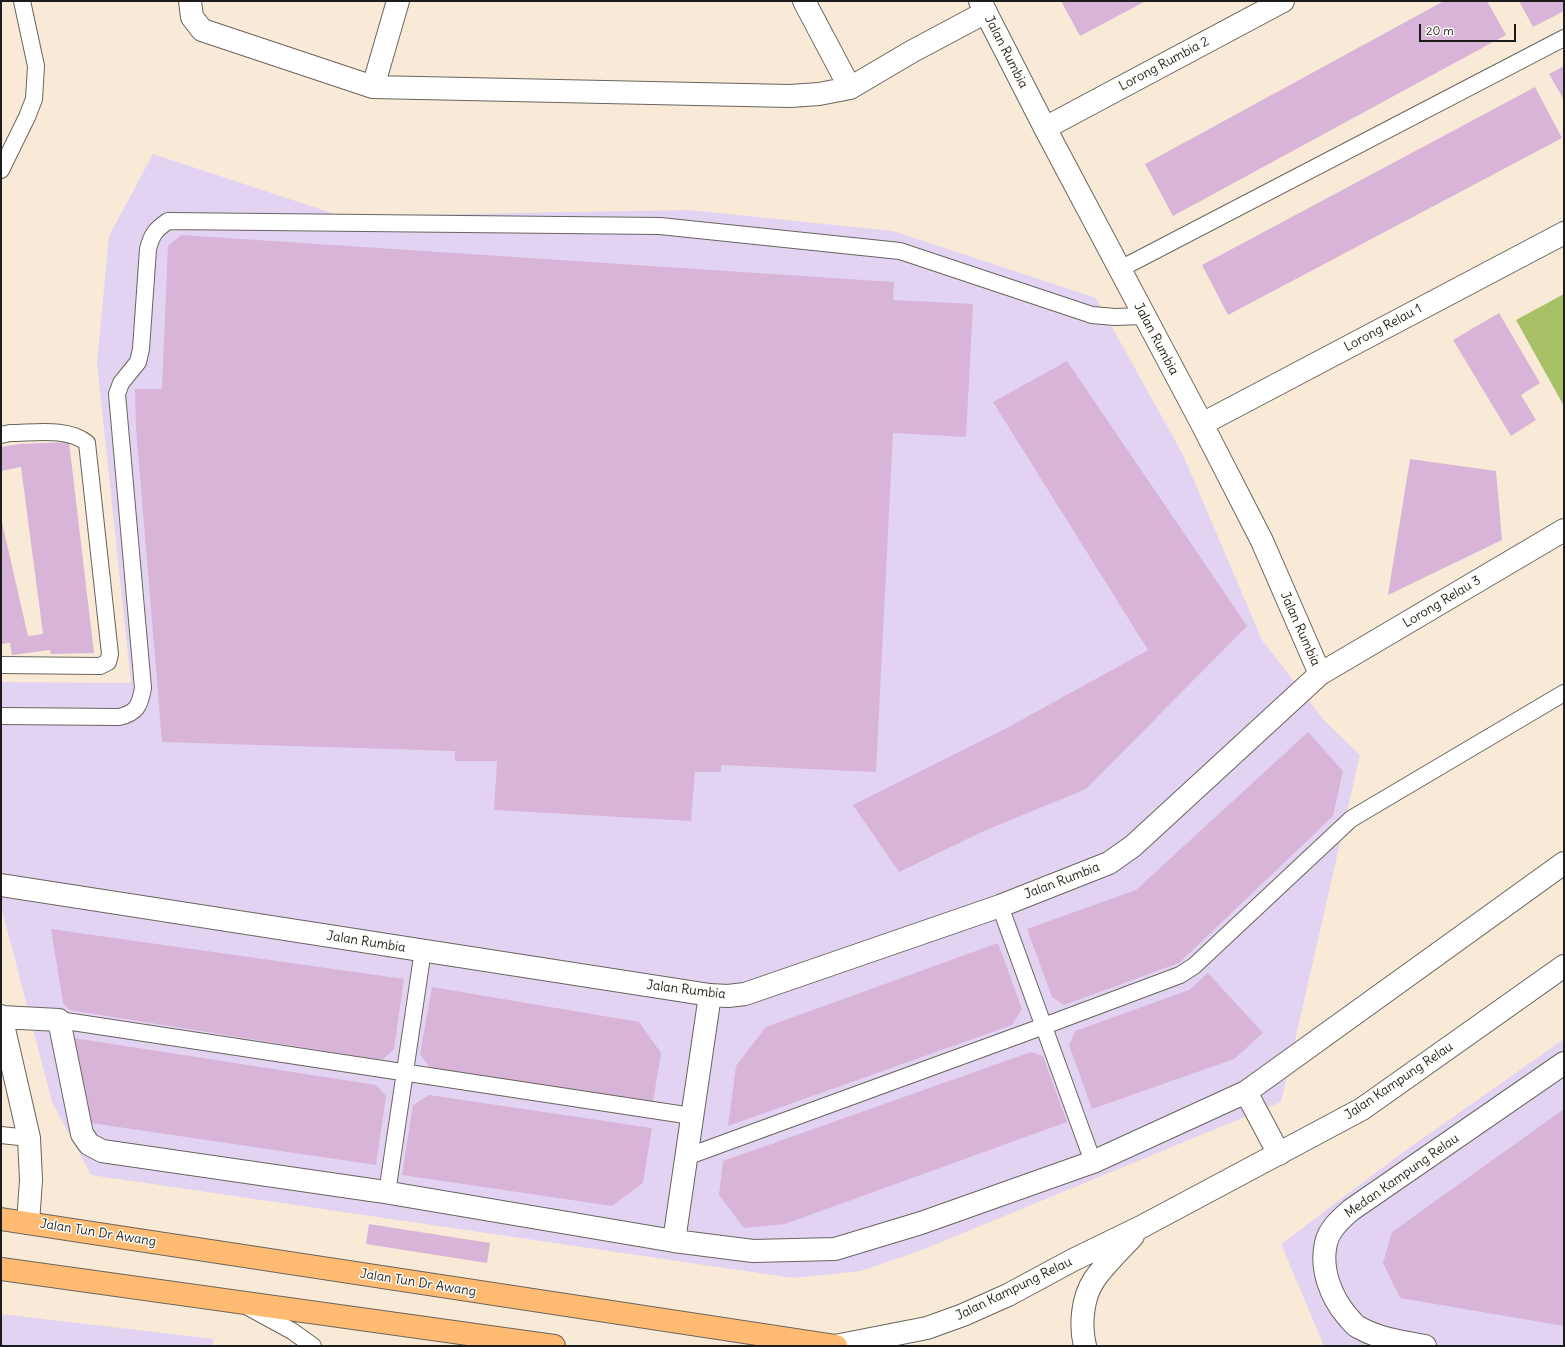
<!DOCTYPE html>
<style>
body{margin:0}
#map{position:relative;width:1565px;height:1347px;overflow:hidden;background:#f8ead6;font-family:Delius,sans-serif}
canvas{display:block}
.frame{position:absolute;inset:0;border:2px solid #1c1c1c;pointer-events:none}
.scale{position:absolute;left:1419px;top:24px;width:97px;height:18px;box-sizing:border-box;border:2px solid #1c1c1c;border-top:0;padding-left:5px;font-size:12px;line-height:14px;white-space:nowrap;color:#1c1c1c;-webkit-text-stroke:3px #fdfcf7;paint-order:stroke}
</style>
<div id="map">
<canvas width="1565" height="1347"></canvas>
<div class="frame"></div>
<div class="scale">20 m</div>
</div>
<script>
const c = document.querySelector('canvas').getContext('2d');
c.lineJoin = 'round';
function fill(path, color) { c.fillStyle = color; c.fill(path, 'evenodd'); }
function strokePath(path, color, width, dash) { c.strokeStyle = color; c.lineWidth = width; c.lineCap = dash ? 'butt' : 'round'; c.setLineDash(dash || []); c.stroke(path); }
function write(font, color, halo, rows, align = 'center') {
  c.font = font + ' Delius,sans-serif'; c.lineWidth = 3; c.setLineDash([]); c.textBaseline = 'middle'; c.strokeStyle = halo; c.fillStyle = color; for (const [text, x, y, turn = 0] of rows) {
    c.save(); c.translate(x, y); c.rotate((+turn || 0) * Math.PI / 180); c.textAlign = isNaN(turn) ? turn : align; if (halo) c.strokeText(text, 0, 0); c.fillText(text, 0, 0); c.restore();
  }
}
const built = new Path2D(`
 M153,154L341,216L689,210L893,231L1096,298L1183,455L1262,640L1324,720L1360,755L1281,1102L922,1250L861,1271L793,1278L91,1175L52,1102L1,906V682L131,683L97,363L109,236Z
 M1564,1039V1346H1324L1281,1244L1402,1153Z
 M1,1314L214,1339L212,1346H1Z`);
const green = new Path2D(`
 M1564,294V406L1516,320Z`);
const building = new Path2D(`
 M1061,1H1146L1080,36Z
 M1444,1H1487L1506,35L1173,216L1145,164Z
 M1519,1H1564V11L1533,27Z
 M1564,66V100L1549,74Z
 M1535,87L1562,138L1228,315L1202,265Z
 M181,235L894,282L893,300L973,304L966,437L893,433L876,772L721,765V772H695L691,821L494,810L497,761H455V751L162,742L136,429L135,389H162L168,246Z
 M1499,313L1540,383L1521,395L1536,420L1511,436L1453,340Z
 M1067,361L1247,626L1086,789L984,831L899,872L853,805L1007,728L1148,650L993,402Z
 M69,442L94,653L51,654L50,650L12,655L10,643L1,644V518L28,636L43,634L21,467L1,471V447L19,444Z
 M1410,459L1496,471L1502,540L1388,595Z
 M1308,732L1343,771L1333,816L1179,963L1064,1005L1052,997L1027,929L1136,890Z
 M51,929L404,979L394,1049L382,1060L69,1010L63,1003Z
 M998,943L1022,1009L1012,1025L728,1126L736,1066L766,1027Z
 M1208,973L1263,1033L1234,1059L1092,1109L1069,1045L1075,1031L1189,990Z
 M432,987L639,1022L661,1053L653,1102L430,1068L420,1054Z
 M74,1038L376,1085L386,1096L376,1165L91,1123Z
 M1031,1052L1043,1056L1067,1122L785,1224L744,1228L719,1195L723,1161Z
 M429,1095L652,1128L643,1183L612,1206L402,1175L413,1105Z
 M1564,1109V1326L1400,1298L1383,1263L1392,1232Z
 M369,1224L490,1243L487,1263L366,1244Z`);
const service = new Path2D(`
 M1,170L27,117L34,99L36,66L22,1
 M1120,269L1564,38
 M1,435L10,433C34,433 68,427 87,443L110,654L108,662L100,666L1,665
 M1,716L119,717C137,713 140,705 143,688L117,394L121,383L138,362L141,349L148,249C152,234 155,230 168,221L660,226L900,251L1092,315L1115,317L1143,316
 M1000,906L1093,1162
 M59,1020L692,1116
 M1,1135L29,1138
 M686,1157L1044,1026L1180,975L1194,966L1351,819L1564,693
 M387,1193L423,950
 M248,1307L292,1331L313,1346`);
const minor = new Path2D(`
 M190,1L192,17L202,30L373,87L790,96L819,94L850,88L911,52L986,12
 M804,1L850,88
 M980,1L1045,128L1202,424L1262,541L1320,674
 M373,87L398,1
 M1045,128L1283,1
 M1202,424L1564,233
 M1,885L710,995L728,996L745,994L1000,906L1109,863L1133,846L1320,674L1564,530
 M1,1016L29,1138L31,1180L28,1223
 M1,1017L59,1020L82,1134L89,1144L102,1151L378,1191L674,1241L753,1251L835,1249L921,1223L1093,1162L1246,1092L1564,863
 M1246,1092L1279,1154
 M674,1241L710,995
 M1425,1346C1402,1342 1379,1339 1358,1327C1354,1325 1351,1320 1347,1316C1331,1297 1320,1269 1326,1243C1329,1229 1341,1219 1351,1210L1564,1063`);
const tertiary = new Path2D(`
 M835,1346L927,1328L963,1315L1008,1295L1073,1260L1141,1227L1362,1109L1564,966
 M1085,1346C1080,1326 1082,1298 1094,1280C1105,1264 1120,1250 1133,1236`);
const primary = new Path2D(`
 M1,1219L836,1346
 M1,1269L554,1346`);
const streetNames = [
 ["Jalan Rumbia",1006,52,63],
 ["Lorong Rumbia 2",1164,64,-28],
 ["Lorong Relau 1",1383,328,-28],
 ["Jalan Rumbia",1156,339,62],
 ["Lorong Relau 3",1442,602,-31],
 ["Jalan Rumbia",1300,629,66],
 ["Jalan Rumbia",1062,881,-21],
 ["Jalan Rumbia",366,942,9],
 ["Jalan Rumbia",686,990,7],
 ["Jalan Kampung Relau",1399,1081,-34],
 ["Medan Kampung Relau",1402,1176,-35],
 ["Jalan Tun Dr Awang",98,1233,9],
 ["Jalan Tun Dr Awang",418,1283,9],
 ["Jalan Kampung Relau",1014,1289,-26]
];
fill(built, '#e3d3f2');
fill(green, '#a8c066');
fill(building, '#d9b4d9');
strokePath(service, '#69645d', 18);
strokePath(minor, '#69645d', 24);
strokePath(tertiary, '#69645d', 24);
strokePath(primary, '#69645d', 24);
strokePath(service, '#fff', 16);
strokePath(minor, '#fff', 22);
strokePath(tertiary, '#fff', 22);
strokePath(primary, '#ffbb71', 22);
write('13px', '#1c1c1c', '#fdfcf7', streetNames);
</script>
